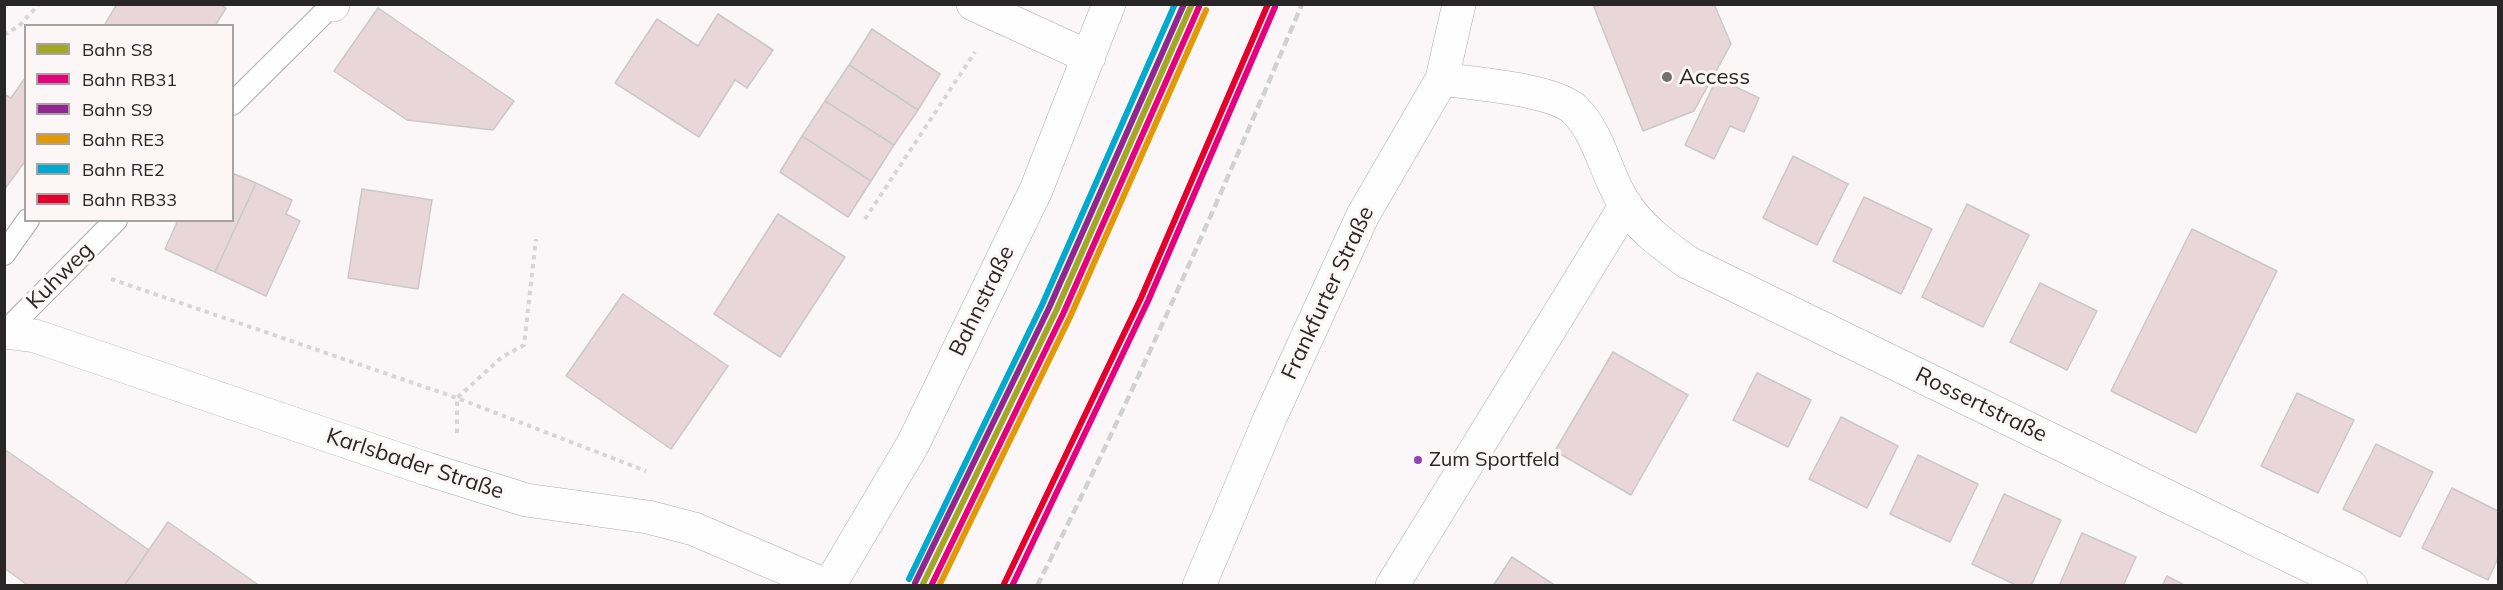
<!DOCTYPE html>
<meta charset="utf-8">
<style>
body{margin:0}
#map{position:relative;width:2503px;height:590px;overflow:hidden;background:#fbf7f8;font-family:Mulish,sans-serif}
canvas{display:block}
.frame{position:absolute;inset:0;border:6px solid #282627;pointer-events:none}
.legend{position:absolute;left:24px;top:24px;width:210px;height:198px;box-sizing:border-box;background:#fcf6f7;border:2px solid #a7a3a4;margin:0;padding:8px 10px;list-style:none;font-size:18px;color:#282627}
.legend li{display:flex;align-items:center;gap:12px;height:30px}
.legend b{width:30px;border:2px solid #a7a3a4}
</style>
<div id="map">
<canvas width="2503" height="590"></canvas>
<div class="frame"></div>
<ul class="legend">
<li><b style="height:8px;background:#a2a824"></b>Bahn S8</li>
<li><b style="height:8px;background:#e5007d"></b>Bahn RB31</li>
<li><b style="height:8px;background:#91268f"></b>Bahn S9</li>
<li><b style="height:8px;background:#e29904"></b>Bahn RE3</li>
<li><b style="height:8px;background:#00a9ce"></b>Bahn RE2</li>
<li><b style="height:8px;background:#e4002b"></b>Bahn RB33</li>
</ul>
</div>
<script>
const c = document.querySelector('canvas').getContext('2d');
c.lineJoin = 'round';
function fill(path, color) { c.fillStyle = color; c.fill(path, 'evenodd'); }
function strokePath(path, color, width, dash) { c.strokeStyle = color; c.lineWidth = width; c.lineCap = dash ? 'butt' : 'round'; c.setLineDash(dash || []); c.stroke(path); }
function write(font, color, halo, rows, align = 'center') {
  c.font = font + ' Mulish,sans-serif'; c.lineWidth = 6; c.setLineDash([]); c.textBaseline = 'middle'; c.strokeStyle = halo; c.fillStyle = color; for (const [text, x, y, turn = 0] of rows) {
    c.save(); c.translate(x, y); c.rotate((+turn || 0) * Math.PI / 180); c.textAlign = isNaN(turn) ? turn : align; if (halo) c.strokeText(text, 0, 0); c.fillText(text, 0, 0); c.restore();
  }
}
const building = new Path2D(`
 M117,4H220L226,8L215,26H104Z
 M1601,4H1714L1731,44L1694,111L1643,131L1594,7Z
 M378,8L514,101L493,130L407,120L334,71Z
 M718,14L773,50L747,88L735,80L699,137L615,83L657,19L698,46Z
 M872,29L940,74L918,110L849,65Z
 M849,65L918,110L894,145L825,101Z
 M25,78L26,160L4,190V94L11,98Z
 M1717,78L1759,98L1744,132L1730,126L1714,159L1685,145Z
 M825,101L894,145L871,181L802,136Z
 M802,136L871,181L848,217L780,172Z
 M1793,156L1848,184L1817,245L1763,218Z
 M232,173L256,183L215,272L165,249L178,220H232Z
 M256,183L292,200L286,214L300,221L266,296L215,272Z
 M362,189L432,200L418,289L348,278Z
 M1864,197L1932,229L1901,294L1833,261Z
 M1967,204L2029,235L1983,327L1922,297Z
 M778,214L845,257L780,357L714,314Z
 M2192,229L2277,271L2196,433L2111,391Z
 M2040,283L2097,311L2067,370L2010,342Z
 M623,294L728,366L671,449L566,376Z
 M1613,352L1688,395L1631,495L1555,451Z
 M1757,373L1811,400L1788,447L1733,420Z
 M2297,393L2354,420L2318,493L2261,466Z
 M1841,417L1898,446L1867,508L1809,479Z
 M2376,444L2433,472L2400,537L2343,509Z
 M4,449L149,550L124,586H29L4,568Z
 M1918,455L1978,484L1950,542L1890,514Z
 M2452,488L2498,511V558L2488,580L2422,548Z
 M2004,494L2061,520L2031,586H2018L1972,564Z
 M168,522L260,586H124Z
 M2082,533L2136,557L2123,586H2059Z
 M1512,557L1556,586H1493Z
 M2167,576L2186,586H2162Z`);
const path = new Path2D(`
 M4,35L19,26L39,4
 M865,219L975,52
 M111,279L457,398L646,471
 M457,433V398L502,357L524,345L536,239`);
const lane = new Path2D(`
 M232,104L333,4
 M4,254L28,220
 M5,332L116,220`);
const street = new Path2D(`
 M332,4L333,5
 M973,4L1089,57
 M1442,79C1473,84 1554,89 1575,110C1601,136 1606,177 1626,206C1643,230 1664,245 1687,262L2351,586
 M4,332L35,336L427,469L526,500L648,517L694,529L827,586
 M829,586L913,444L1036,190L1109,4
 M1392,586L1626,205`);
const secondary = new Path2D(`
 M1199,586L1270,418L1363,215L1442,79L1459,4`);
const rail = new Path2D(`
 M1037,586C1133,396 1219,200 1302,4`);
const rail1 = new Path2D(`
 M922,586L1056,311L1192,4`);
const rail2 = new Path2D(`
 M931,586L1063,314L1199,7
 M1012,586L1148,301L1275,7`);
const rail3 = new Path2D(`
 M915,583L1049,308L1184,4`);
const rail4 = new Path2D(`
 M939,586L1070,317L1206,10`);
const rail5 = new Path2D(`
 M909,579L1042,305L1175,4`);
const rail6 = new Path2D(`
 M1003,586L1141,298L1268,4`);
const markers = [
 [1667,77,6,"#726f70"],
 [1418,460,5,"#8e44ad"]
];
const busNames = [
 ["Zum Sportfeld",1429,460]
];
const poiNames = [
 ["Access",1679,77]
];
const streetNames = [
 ["Kuhweg",60,276,-45],
 ["Frankfurter Straße",1328,293,-65],
 ["Bahnstraße",982,301,-64],
 ["Rossertstraße",1981,405,26],
 ["Karlsbader Straße",415,464,18]
];
fill(building, '#e9d6db');
strokePath(building, '#cbc8c9', 1.5);
strokePath(lane, '#adabac', 24);
strokePath(street, '#adabac', 34);
strokePath(secondary, '#adabac', 34);
strokePath(path, '#d7d6d6', 4, [4.5, 4.5]);
strokePath(lane, '#fefefe', 22);
strokePath(street, '#fefefe', 33);
strokePath(secondary, '#fefefe', 33);
strokePath(rail, '#d1d1d1', 4.5, [9, 4.5]);
strokePath(rail1, '#a2a824', 6);
strokePath(rail2, '#e5007d', 6);
strokePath(rail3, '#91268f', 6);
strokePath(rail4, '#e29904', 6);
strokePath(rail5, '#00a9ce', 6);
strokePath(rail6, '#e4002b', 6);
for (const [x, y, r, color] of markers) { const dot = new Path2D(); dot.arc(x, y, r, 0, 2 * Math.PI); c.fillStyle = color; c.fill(dot); strokePath(dot, '#fcf6f7', 2); }
write('20px', '#282627', '#fcf6f7', busNames, 'left');
write('22px', '#282627', '#fcf6f7', poiNames, 'left');
write('22px', '#282627', '#fcf6f7', streetNames);
</script>
